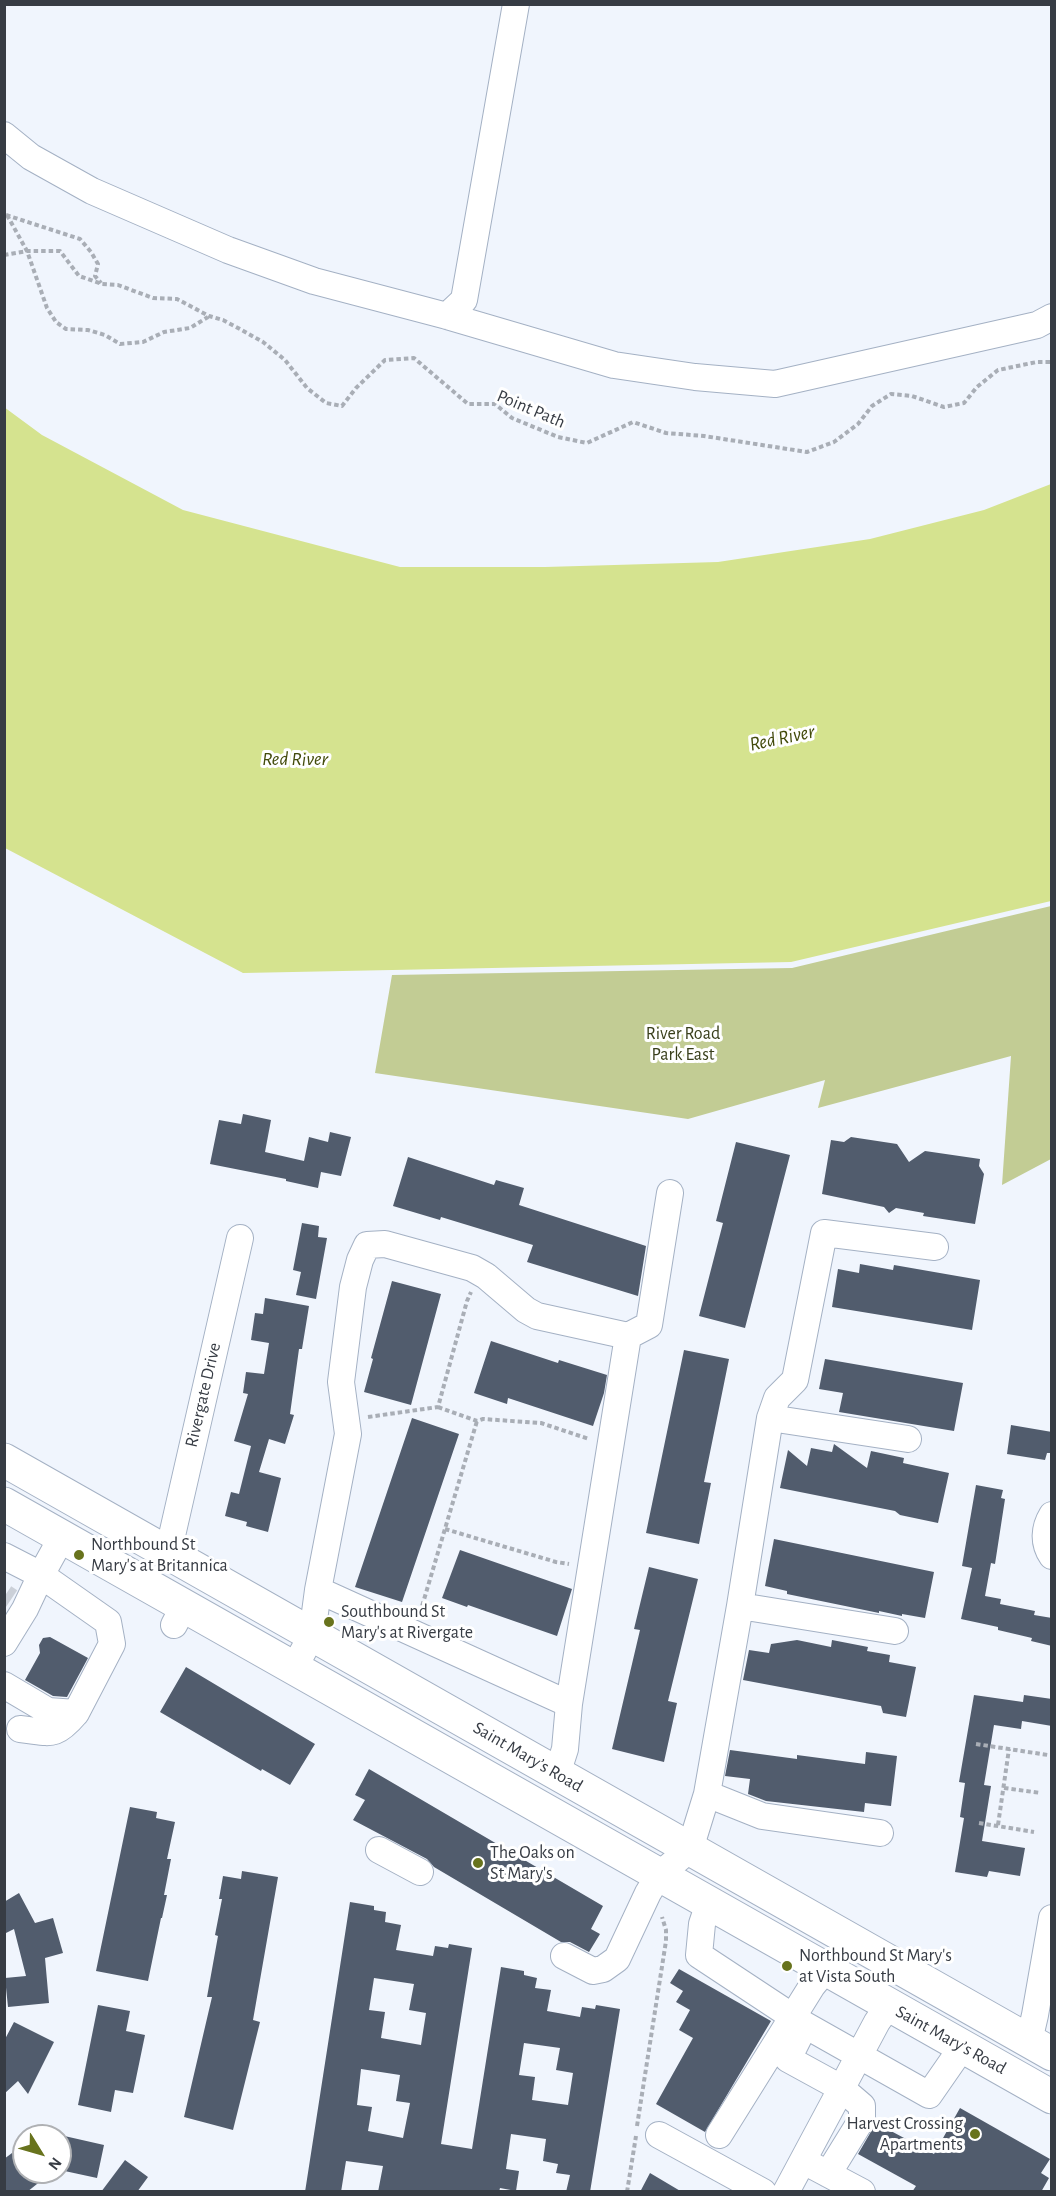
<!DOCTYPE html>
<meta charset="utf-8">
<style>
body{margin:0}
#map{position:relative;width:1056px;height:2196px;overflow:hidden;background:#f0f5fd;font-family:"Alegreya Sans",sans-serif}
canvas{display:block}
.frame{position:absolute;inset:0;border:6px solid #373c44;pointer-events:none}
.north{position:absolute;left:12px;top:2124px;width:60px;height:60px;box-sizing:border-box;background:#fff;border:2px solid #afb1b4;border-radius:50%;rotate:127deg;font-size:16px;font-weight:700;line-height:24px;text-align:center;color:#373c44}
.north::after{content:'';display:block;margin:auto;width:21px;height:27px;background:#68731d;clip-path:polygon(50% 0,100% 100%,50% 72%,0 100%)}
</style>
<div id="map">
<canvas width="1056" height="2196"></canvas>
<div class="frame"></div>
<div class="north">N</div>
</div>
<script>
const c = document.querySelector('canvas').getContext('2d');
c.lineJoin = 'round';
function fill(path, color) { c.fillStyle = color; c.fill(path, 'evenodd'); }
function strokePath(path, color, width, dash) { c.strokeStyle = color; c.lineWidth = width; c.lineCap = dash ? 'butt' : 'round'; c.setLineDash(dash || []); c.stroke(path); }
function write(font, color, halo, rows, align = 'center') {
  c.font = font + ' "Alegreya Sans",sans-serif'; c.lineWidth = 6; c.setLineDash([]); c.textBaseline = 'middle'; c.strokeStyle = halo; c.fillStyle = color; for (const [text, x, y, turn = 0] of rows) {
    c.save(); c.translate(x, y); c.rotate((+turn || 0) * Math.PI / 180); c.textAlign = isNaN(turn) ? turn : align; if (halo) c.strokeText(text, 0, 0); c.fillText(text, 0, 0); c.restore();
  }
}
const green = new Path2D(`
 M1051,906V1159L1002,1185L1011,1056L818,1108L825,1080L688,1119L375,1073L392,975L792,968Z`);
const water = new Path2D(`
 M4,407L42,435L183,510L400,567H545L718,562L870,539L984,510L1051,484V901L791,962L243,973L5,848Z`);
const building = new Path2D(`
 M243,1114L271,1120L265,1152L304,1161L309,1137L328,1142L330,1132L351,1137L341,1176L321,1172L318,1188L286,1181V1179L210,1164L219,1120L241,1124Z
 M851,1137L897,1144L909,1162L925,1151L980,1159L979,1166L984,1174L975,1224L923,1216L924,1213L896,1208L889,1213L884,1207L822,1194L831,1140L844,1142Z
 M736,1142L790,1155L745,1328L699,1316L723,1223L716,1221Z
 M408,1157L494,1185L496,1180L524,1188L519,1205L646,1246L638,1296L527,1262L533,1245L441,1217L440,1220L393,1206Z
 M302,1223L319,1226L318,1237L327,1238L316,1299L296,1295L301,1272L293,1270Z
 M860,1264L893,1270L894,1265L980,1280L972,1330L832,1307L838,1269L859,1273Z
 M392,1281L441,1294L411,1405L364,1392L373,1359L371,1358Z
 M265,1298L309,1306L302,1349H299L290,1414L294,1415L285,1444L269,1439L259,1472L281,1478L268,1532L246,1526L247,1522L225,1516L231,1492L239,1494L251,1446L234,1441L248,1394L243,1393L246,1372L264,1374L269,1343L251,1340L255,1313L263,1314Z
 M491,1341L558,1363L559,1360L607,1375L604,1393L593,1426L508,1398L507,1404L474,1393Z
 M684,1350L729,1359L704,1482L711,1483L699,1544L646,1533Z
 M825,1359L963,1383L954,1431L839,1412L843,1393L819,1389Z
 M412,1418L459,1434L402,1602L355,1587Z
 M1011,1425L1052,1432V1453H1047L1045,1460L1007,1454Z
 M834,1444L867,1468L871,1451L904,1458L903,1463L949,1473L938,1523L900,1515L895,1511L780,1488L788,1450L807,1466L811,1448L832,1452Z
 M976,1485L1003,1490L1001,1498L1005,1499L995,1564L991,1563L985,1596L1001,1599L1000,1604L1035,1611L1034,1615L1052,1618V1646L1031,1641L1032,1638L998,1630V1627L961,1619L972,1568L962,1566Z
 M774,1539L934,1572L925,1618L902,1614V1616L879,1611V1613L787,1594V1591L765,1586Z
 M460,1550L572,1589L557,1636L468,1605L467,1607L442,1598Z
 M649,1567L698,1579L668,1701L677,1703L664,1762L612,1749L640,1630L634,1629Z
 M50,1637L88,1658L67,1697L53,1696L25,1680L40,1653L39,1645L43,1638Z
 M797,1640L831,1647L832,1640L868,1647L867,1651L890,1655L889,1662L916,1667L906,1717L883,1713L881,1706L743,1680L749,1650L769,1653L771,1644Z
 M186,1667L315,1744L290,1785L262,1769L261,1771L160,1712Z
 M974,1695L1023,1702L1024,1695L1052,1699V1726L1022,1721L1021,1729L994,1725L984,1785L991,1786L982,1841L1025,1848L1020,1876L989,1871L987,1877L955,1872L964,1818L960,1817L965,1783L959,1782Z
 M730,1750L797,1759V1755L865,1764L866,1752L897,1756L891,1806L865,1803L864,1812L766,1801L748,1794L750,1779L725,1776Z
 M369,1769L603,1906L591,1929L600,1934L589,1952L570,1942H561L434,1867L427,1859L353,1820L365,1800L355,1795Z
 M130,1807L157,1812L156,1818L175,1822L167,1859H171L164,1895H167L162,1918H161L148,1981L96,1971Z
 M242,1871L278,1877L253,2020L260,2022L233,2130L184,2117L212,1997H207L218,1936L215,1935L222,1899H219L223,1876L241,1879Z
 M19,1893L35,1923L53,1918L63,1953L45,1958L49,2003L8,2007L5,1978L26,1976L14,1929L4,1934V1902Z
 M350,1902L374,1906V1910L386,1912L385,1922L401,1925L396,1950L433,1956L435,1946L448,1948L449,1944L472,1948L441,2144L472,2149L501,1967L524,1971V1975L537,1978L535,1988L551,1990L547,2011L580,2017L582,2007L595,2009L596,2005L620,2009L590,2192H566L570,2175L556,2173L558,2164L543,2161L546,2139L511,2134L506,2169L519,2171L516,2191L500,2188L499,2192H378L383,2166L346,2161L341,2192H305ZM374,1978L414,1984L409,2010L426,2013L421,2045L381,2038L385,2012L369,2010ZM524,2043L560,2048L556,2070L573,2073L568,2105L532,2100L535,2077L519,2075ZM361,2069L400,2075L396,2101L410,2103L403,2138L368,2131L372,2107L357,2105Z
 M679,1969L771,2021L705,2132L656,2104L693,2038L679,2030L690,2010L676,2002L683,1991L670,1983Z
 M98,2005L130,2011L126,2031L145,2035L133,2093L115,2090L111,2112L78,2105Z
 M14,2022L54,2042L28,2094L18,2081L4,2094V2041Z
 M960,2108L1050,2159L1041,2173L1049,2178L1041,2192H912L916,2186L858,2154L876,2123L934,2154Z
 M60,2135L104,2145L97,2178L60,2170Z
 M24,2144V2172H52L27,2192H4V2159Z
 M125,2160L148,2177L137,2192H101Z
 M650,2173L682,2192H640Z`);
const minorTunnel = new Path2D(`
 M4,1597L10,1601`);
const path = new Path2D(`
 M6,215L80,239L91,252L98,264L95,276L101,283
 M7,215L27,251L47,308L56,322L66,329L88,330L105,335L120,344L143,342L164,332L190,328L208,317
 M4,255L27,251H60L79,276L102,284L118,285L153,298L177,299L209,316L223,320L238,328L263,342L285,360L307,388L326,403L342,406L356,388L385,360L414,358L468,404H495L512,418L558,437L587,443L633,422L666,433L704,436L807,452L834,442L858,424L872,406L891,394L912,396L944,407L964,403L977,387L998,370L1037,362H1052
 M438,1407L477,1421L483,1419L541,1423L589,1439
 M368,1417L438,1407L467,1301L471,1292
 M445,1529L556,1562L569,1564
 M420,1613L477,1421
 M976,1744L1048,1755
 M1004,1788L1041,1793
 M979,1823L1034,1832
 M998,1825L1009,1749
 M637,2126L666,1941V1930L662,1917
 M627,2192L636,2136`);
const minor = new Path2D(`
 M4,135L31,157L92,191L228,250L314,281L447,316L614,365L695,377L775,384L1037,325L1052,317
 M447,316L464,300L516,4
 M770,1418L908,1439
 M1052,1515C1044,1528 1043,1543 1052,1556
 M168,1553L240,1238
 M4,1556L41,1575L62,1537
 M318,1590L569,1704
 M740,1606L895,1631
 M174,1625L184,1606
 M4,1643L25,1609L41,1575L108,1622L112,1644L76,1713L48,1711L4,1685
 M294,1668L312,1635L318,1590L348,1434L341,1382L353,1287L360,1260L367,1245L385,1244L472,1268L486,1276L526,1310L537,1316L628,1336
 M20,1729C50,1732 54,1739 76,1713
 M557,1774L565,1749L569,1704L628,1336L649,1325L670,1193
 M707,1794L762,1816L880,1833
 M379,1850L420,1872
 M709,1903L702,1924L699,1955L805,2025
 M564,1956L593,1971L603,1969L617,1959L648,1893L659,1875L690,1849L707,1794L740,1606L770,1418L777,1398L795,1380L824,1233L935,1247
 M1029,2041L1035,2015L1052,1918
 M659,2135L763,2192
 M719,2135L812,1986L826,1969
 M813,2166L862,2192
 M828,2174L862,2119V2106L841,2088L788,2059L805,2025L929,2095L963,2046
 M786,2192L877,2022L889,2005`);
const major = new Path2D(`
 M4,1460L1052,2054
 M4,1504L1052,2097`);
const markers = [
 [79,1555,6,"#68731d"],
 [329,1622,6,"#68731d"],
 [478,1863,6,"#68731d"],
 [787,1966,6,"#68731d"],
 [975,2134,6,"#68731d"]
];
const streetNames = [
 ["Point Path",531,409,23],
 ["Rivergate Drive",203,1395,-77],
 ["Saint Mary’s Road",528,1757,30],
 ["Saint Mary’s Road",951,2040,29]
];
const parkNames = [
 ["River Road",683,1034],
 ["Park East",683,1055]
];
const poiNames = [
 ["Northbound St",91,1545],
 ["Mary's at Britannica",91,1566],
 ["Southbound St",341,1612],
 ["Mary's at Rivergate",341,1633],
 ["The Oaks on",490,1853],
 ["St Mary's",490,1874],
 ["Northbound St Mary's",799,1956],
 ["at Vista South",799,1977],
 ["Harvest Crossing",963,2124,"right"],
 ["Apartments",963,2145,"right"]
];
const waterNames = [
 ["Red River",782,738,-12],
 ["Red River",295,759]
];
fill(green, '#c2cc94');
fill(water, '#d5e38f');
fill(building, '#515c6d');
strokePath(minorTunnel, '#cbd0d8', 26, [26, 13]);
strokePath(minor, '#a4b1c4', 28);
strokePath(major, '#a4b1c4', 35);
strokePath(path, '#a9aeb6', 4, [4.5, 3]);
strokePath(minor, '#fff', 26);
strokePath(major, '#fff', 33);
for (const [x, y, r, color] of markers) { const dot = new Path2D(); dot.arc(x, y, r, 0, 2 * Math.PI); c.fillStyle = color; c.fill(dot); strokePath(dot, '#fff', 2); }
write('18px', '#373c44', '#fff', streetNames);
write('18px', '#383e1a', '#fff', parkNames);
write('18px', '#373c44', '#fff', poiNames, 'left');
write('italic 20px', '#434b0b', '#fff', waterNames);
</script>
